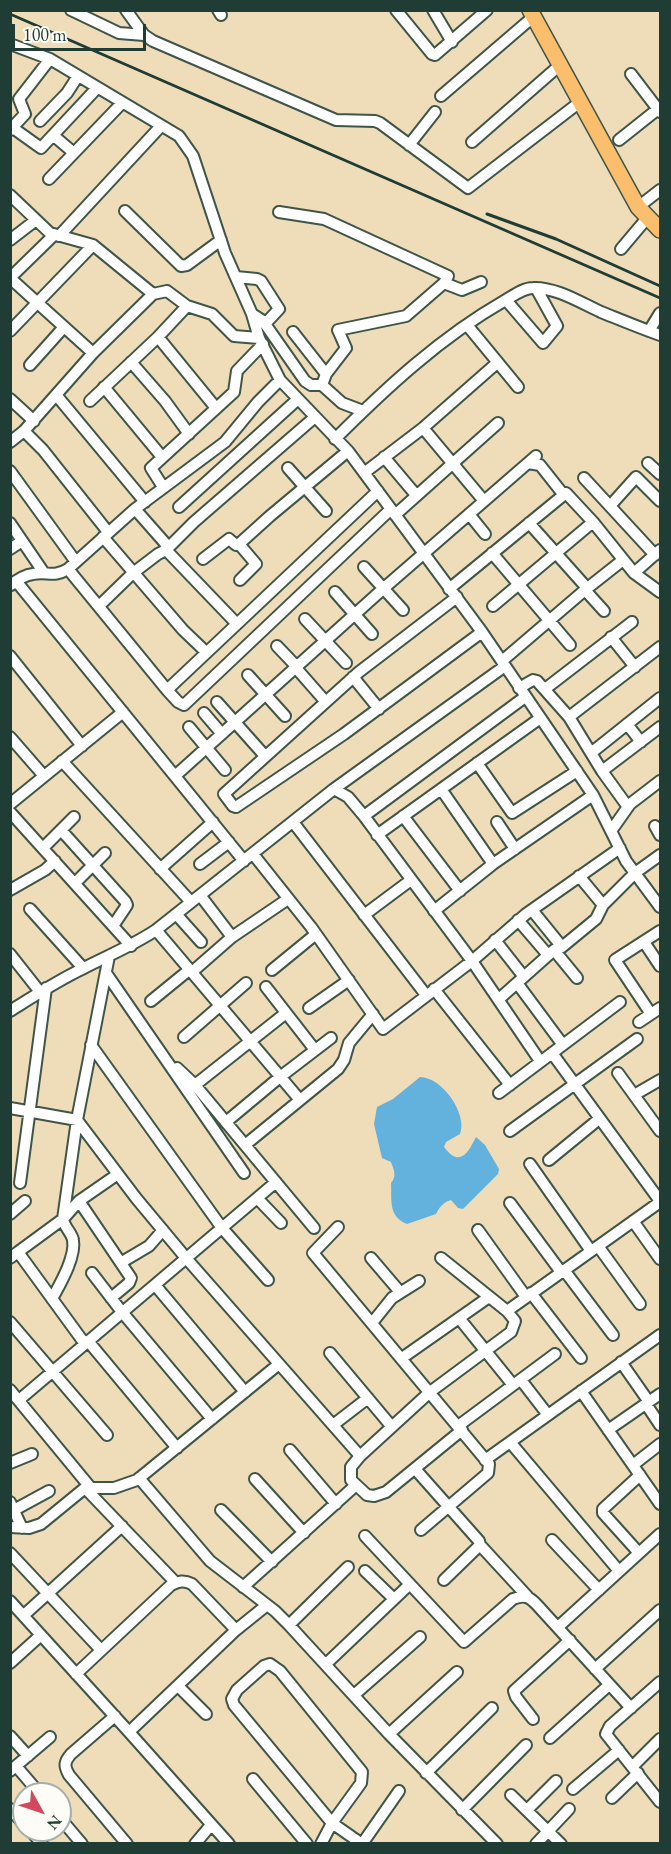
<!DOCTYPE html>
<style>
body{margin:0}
#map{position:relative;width:671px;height:1854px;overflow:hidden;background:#efdcb9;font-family:"EB Garamond",serif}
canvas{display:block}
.frame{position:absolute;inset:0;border:12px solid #1f3d34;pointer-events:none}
.north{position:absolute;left:12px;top:1782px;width:60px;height:60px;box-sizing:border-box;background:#fdfcf7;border:2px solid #a4b0a9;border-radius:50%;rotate:130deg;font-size:16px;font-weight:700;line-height:24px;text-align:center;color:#1f3d34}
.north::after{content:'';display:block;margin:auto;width:21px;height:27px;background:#d1495b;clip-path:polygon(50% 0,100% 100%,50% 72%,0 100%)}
.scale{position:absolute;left:12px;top:24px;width:134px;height:27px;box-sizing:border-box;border:3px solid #1f3d34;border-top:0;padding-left:8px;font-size:18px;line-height:21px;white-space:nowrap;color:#1f3d34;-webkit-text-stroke:4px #fdfcf7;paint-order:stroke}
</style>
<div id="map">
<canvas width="671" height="1854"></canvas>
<div class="frame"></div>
<div class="north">N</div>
<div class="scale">100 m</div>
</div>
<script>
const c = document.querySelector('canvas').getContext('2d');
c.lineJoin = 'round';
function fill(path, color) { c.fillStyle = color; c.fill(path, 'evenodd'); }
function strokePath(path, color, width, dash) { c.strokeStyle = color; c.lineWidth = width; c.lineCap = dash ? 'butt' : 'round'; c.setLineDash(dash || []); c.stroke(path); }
const water = new Path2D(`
 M420,1077C442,1077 468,1114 460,1134L446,1142L444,1147C460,1168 468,1153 476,1137L485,1145L499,1169L498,1174L463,1209L458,1208L451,1200C444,1202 439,1207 436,1214L407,1224C388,1216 392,1201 391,1183C397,1176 394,1170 391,1162L382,1158L374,1124L377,1107L393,1099Z`);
const minor = new Path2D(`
 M71,10L119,33L144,35
 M126,10L144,35L153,41L336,120L375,121L380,123L468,188L580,102
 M218,10L221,15
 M396,10L432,54L435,55L487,10
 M433,10L452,42
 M10,44L50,59L179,136L193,156L225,253L252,314L259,338L280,380L348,451L482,632L593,795L626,861L660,907
 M631,74L660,112
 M441,96L533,17
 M40,121L67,93L78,76
 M13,128L41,148L97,88
 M10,130L25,114L19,99L50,59
 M54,136L74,153
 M619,140L658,109
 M472,142L560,65
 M409,145L435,112
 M49,179L122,103
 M10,195L50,233L93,245L153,294
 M638,207L660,190
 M125,211L181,266L187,265L221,240
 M279,212L324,219L448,276L444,283L406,316L338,330L346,348L326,374L322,385
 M59,236L161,126
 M10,240L36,220
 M621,249L648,217
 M236,277L257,279L261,281L279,309L265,324
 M10,278L93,353
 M10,278L54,235
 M444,283L462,290L481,282
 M506,300L543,343L557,326L536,288
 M252,314L263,321L305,381L311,385H322L342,403L363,411
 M467,325L518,387
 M10,331L93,245
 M649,331L660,313
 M293,332L326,374
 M158,337L216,408
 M131,362L165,401L189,434
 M30,365L64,327
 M104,387L162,457
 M57,396L145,502
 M10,399L34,421
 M90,401L158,337L187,306
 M423,428L484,501
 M24,431L43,450L108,532
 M335,439C386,388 441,337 504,301C513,296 523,288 533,288C556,287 581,303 601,312C621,320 640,328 660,335
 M10,442L24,431L93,353L153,294L167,291L187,306L212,314L234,336L259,338
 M384,457L416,495
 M528,463L540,465L563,494
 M648,463L660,474
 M288,468L326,511
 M10,471L76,562
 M364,473L423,428L497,363
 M584,478L655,555
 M163,487L151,468L234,392L237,371L263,344
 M610,506L636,477L660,501
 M179,507L298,399
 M135,509L165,543L168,552L237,624
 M469,514L485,534
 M395,515L498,423
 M10,523L44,573
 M529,523L587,588
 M103,537L183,630L206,652
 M239,544L256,564L240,580
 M10,549L22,541
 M492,553L570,645
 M203,559L229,539L236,545L239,544L270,516L348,451
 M364,567L403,610
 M68,569L167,690L178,702L184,705L391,509
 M634,573L660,550
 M16,581L244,861
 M11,585C17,580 25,575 33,574C48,571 53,578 68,569L135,509L225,442L258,402L280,380
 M449,589L566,493L593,522L634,573L660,592
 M585,590L604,611
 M335,592L372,634
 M457,597L359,672L224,794L233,806L236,807L344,734L482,632
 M99,606L133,573L158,554L166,550L194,522L315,417
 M493,606L593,522
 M305,619L346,663
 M611,637L635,667
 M277,646L297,667
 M10,656L82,746
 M502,661L585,590L623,560
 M296,668L325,701
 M248,675L285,716
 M353,677L379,709
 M519,688L533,680L537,681L569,717L602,771L628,807
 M545,689L632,622
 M167,690L378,491
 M217,702L265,756
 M204,713L222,734
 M569,717L660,647
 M627,724L641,742
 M189,727L225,770
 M10,737L44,776
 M591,753L660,698
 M62,761L191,902
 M477,763L512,813L577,771
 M602,771L660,727
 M175,776L384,588L536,456
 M334,789L348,797L364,816L472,961L540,1061
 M441,789L493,864
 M10,804L123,712
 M10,812L131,946
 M364,816L525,697
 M403,816L460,891
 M293,822L426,995
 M497,822L515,849
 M655,826L660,835
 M61,830L125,901L127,905L113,926
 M611,831L630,804L660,781
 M377,835L539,719
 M43,848L74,817
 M253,854L311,927L383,1029L472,961L526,914L620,848
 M200,864L229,842
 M160,869L213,822
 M579,876L603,905
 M75,883L105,853
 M10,890L45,870L55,861
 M200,895L232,937
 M30,909L83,968
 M532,910L562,947
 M434,911L493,864L593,795
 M176,914L201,942
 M364,915L411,880
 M518,920L548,955
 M156,930L300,1100
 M495,940L524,977
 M644,942L660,966
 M554,950L577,978
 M10,954L40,992
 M272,970L316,934
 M192,972L232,937L288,899
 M106,973L244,1173
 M517,983L563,1045
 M266,987L315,1050
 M434,989L510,1085
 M499,999L554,950L562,947L596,919L603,905L635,873L660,855
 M151,1001L189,970
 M309,1008L349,980
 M10,1011C34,996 57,981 82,969C107,956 132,946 156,930L334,789L505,666
 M651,1014L615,960L660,931
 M639,1022L660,1008
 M184,1037L246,983
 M91,1045L222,1228L268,1280
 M552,1053L660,1201
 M177,1068L195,1085L314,1228
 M618,1073L660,1131
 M195,1085L286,1013
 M499,1093L620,1002
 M634,1095L660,1080
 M10,1108L77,1120L136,1198L186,1258L360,1456
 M226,1122L280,1077L331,1038
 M510,1131L637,1039
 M245,1145L338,1069L344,1060L349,1043L373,1014
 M549,1160L599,1119
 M530,1164L591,1251
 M20,1183L46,988
 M257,1198L281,1223
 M79,1201L131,1278L129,1283L111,1298
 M510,1203L561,1272
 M10,1214L25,1201
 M633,1221L660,1259
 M338,1227L313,1253L489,1464L488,1473L421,1530
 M478,1230L526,1297
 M598,1246L640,1304
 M18,1252L63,1219L79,1201L118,1174
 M10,1258L18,1252L85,1344
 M371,1258L400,1292
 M441,1258L507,1311L515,1321L511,1332L430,1392L360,1456L351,1467V1480L367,1495L374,1496L386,1492L462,1430
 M122,1262L149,1246L163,1230
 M564,1270L613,1335
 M92,1273L122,1312L212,1419
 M155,1285L245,1392
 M531,1293L581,1358
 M52,1299C60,1284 76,1257 73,1240C72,1233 64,1227 63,1219L77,1120L109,956
 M507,1311L660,1202
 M459,1318L513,1385
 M10,1322L107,1435
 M372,1323L392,1298L419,1281
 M88,1341L177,1448
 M330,1353L392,1427
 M402,1358L489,1297
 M621,1362L649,1402
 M521,1380L548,1415
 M10,1390L90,1487
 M581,1391L660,1504
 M19,1400L276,1182
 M646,1404L660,1425
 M333,1425L368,1398
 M458,1426L555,1354
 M608,1430L660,1394
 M510,1442L619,1571
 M290,1450L336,1504
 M485,1460L660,1335
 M10,1463L32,1454
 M633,1465L660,1444
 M416,1470L479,1541L480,1545L444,1580
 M139,1478L210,1561L275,1611L289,1625L389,1734L497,1844
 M255,1479L304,1533
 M85,1488L176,1583
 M10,1502L22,1528
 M14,1510L49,1491
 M221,1510L272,1562
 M10,1527L29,1528L41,1524L85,1488H114L137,1480L279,1364
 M365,1536L464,1642L513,1599C525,1594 530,1597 538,1606L631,1708
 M552,1540L599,1590
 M480,1545L527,1596
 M10,1553L101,1650
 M639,1553L603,1513V1509L640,1475
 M365,1571L394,1599
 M243,1587L355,1486
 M10,1601L129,1732
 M24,1615L122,1526
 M289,1625L348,1567
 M558,1627L660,1534
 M10,1663L41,1635
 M326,1664L410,1584
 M595,1669L660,1610
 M76,1674L171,1585C179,1581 184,1580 192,1584L236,1630
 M660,1682L610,1726L606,1734L660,1802
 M178,1686L206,1714
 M354,1695L420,1637
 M115,1716L71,1754C64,1762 64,1766 69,1775L127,1844
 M533,1719L516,1697L514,1691L570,1640
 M389,1734L457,1672
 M10,1736L28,1756
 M550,1738L609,1685
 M16,1766L40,1794
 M633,1766L660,1739
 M10,1771L50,1737
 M426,1773L492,1708
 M253,1779L307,1844
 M573,1789L619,1750
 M511,1795L561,1844
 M612,1798L638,1773
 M10,1809L24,1824
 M462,1810L526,1745
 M527,1810L556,1781
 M60,1818L82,1844
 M30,1830L42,1844
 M195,1844L211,1825
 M229,1844L129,1732L236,1630L267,1605
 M321,1844L332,1823L361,1783L362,1772L280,1671L270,1664L264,1666L237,1690L232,1699L234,1705L332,1823L362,1844
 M362,1844L399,1791
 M536,1844L569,1809`);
const highway = new Path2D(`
 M530,10L638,207L660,230`);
const rail = new Path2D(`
 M10,14L660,298
 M487,214L556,239L660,286`);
fill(water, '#63b1dd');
strokePath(minor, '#3e5548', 14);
strokePath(highway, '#3e5548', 18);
strokePath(minor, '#fff', 10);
strokePath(highway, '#fabe6d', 15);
strokePath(rail, '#1f3d34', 3);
</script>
